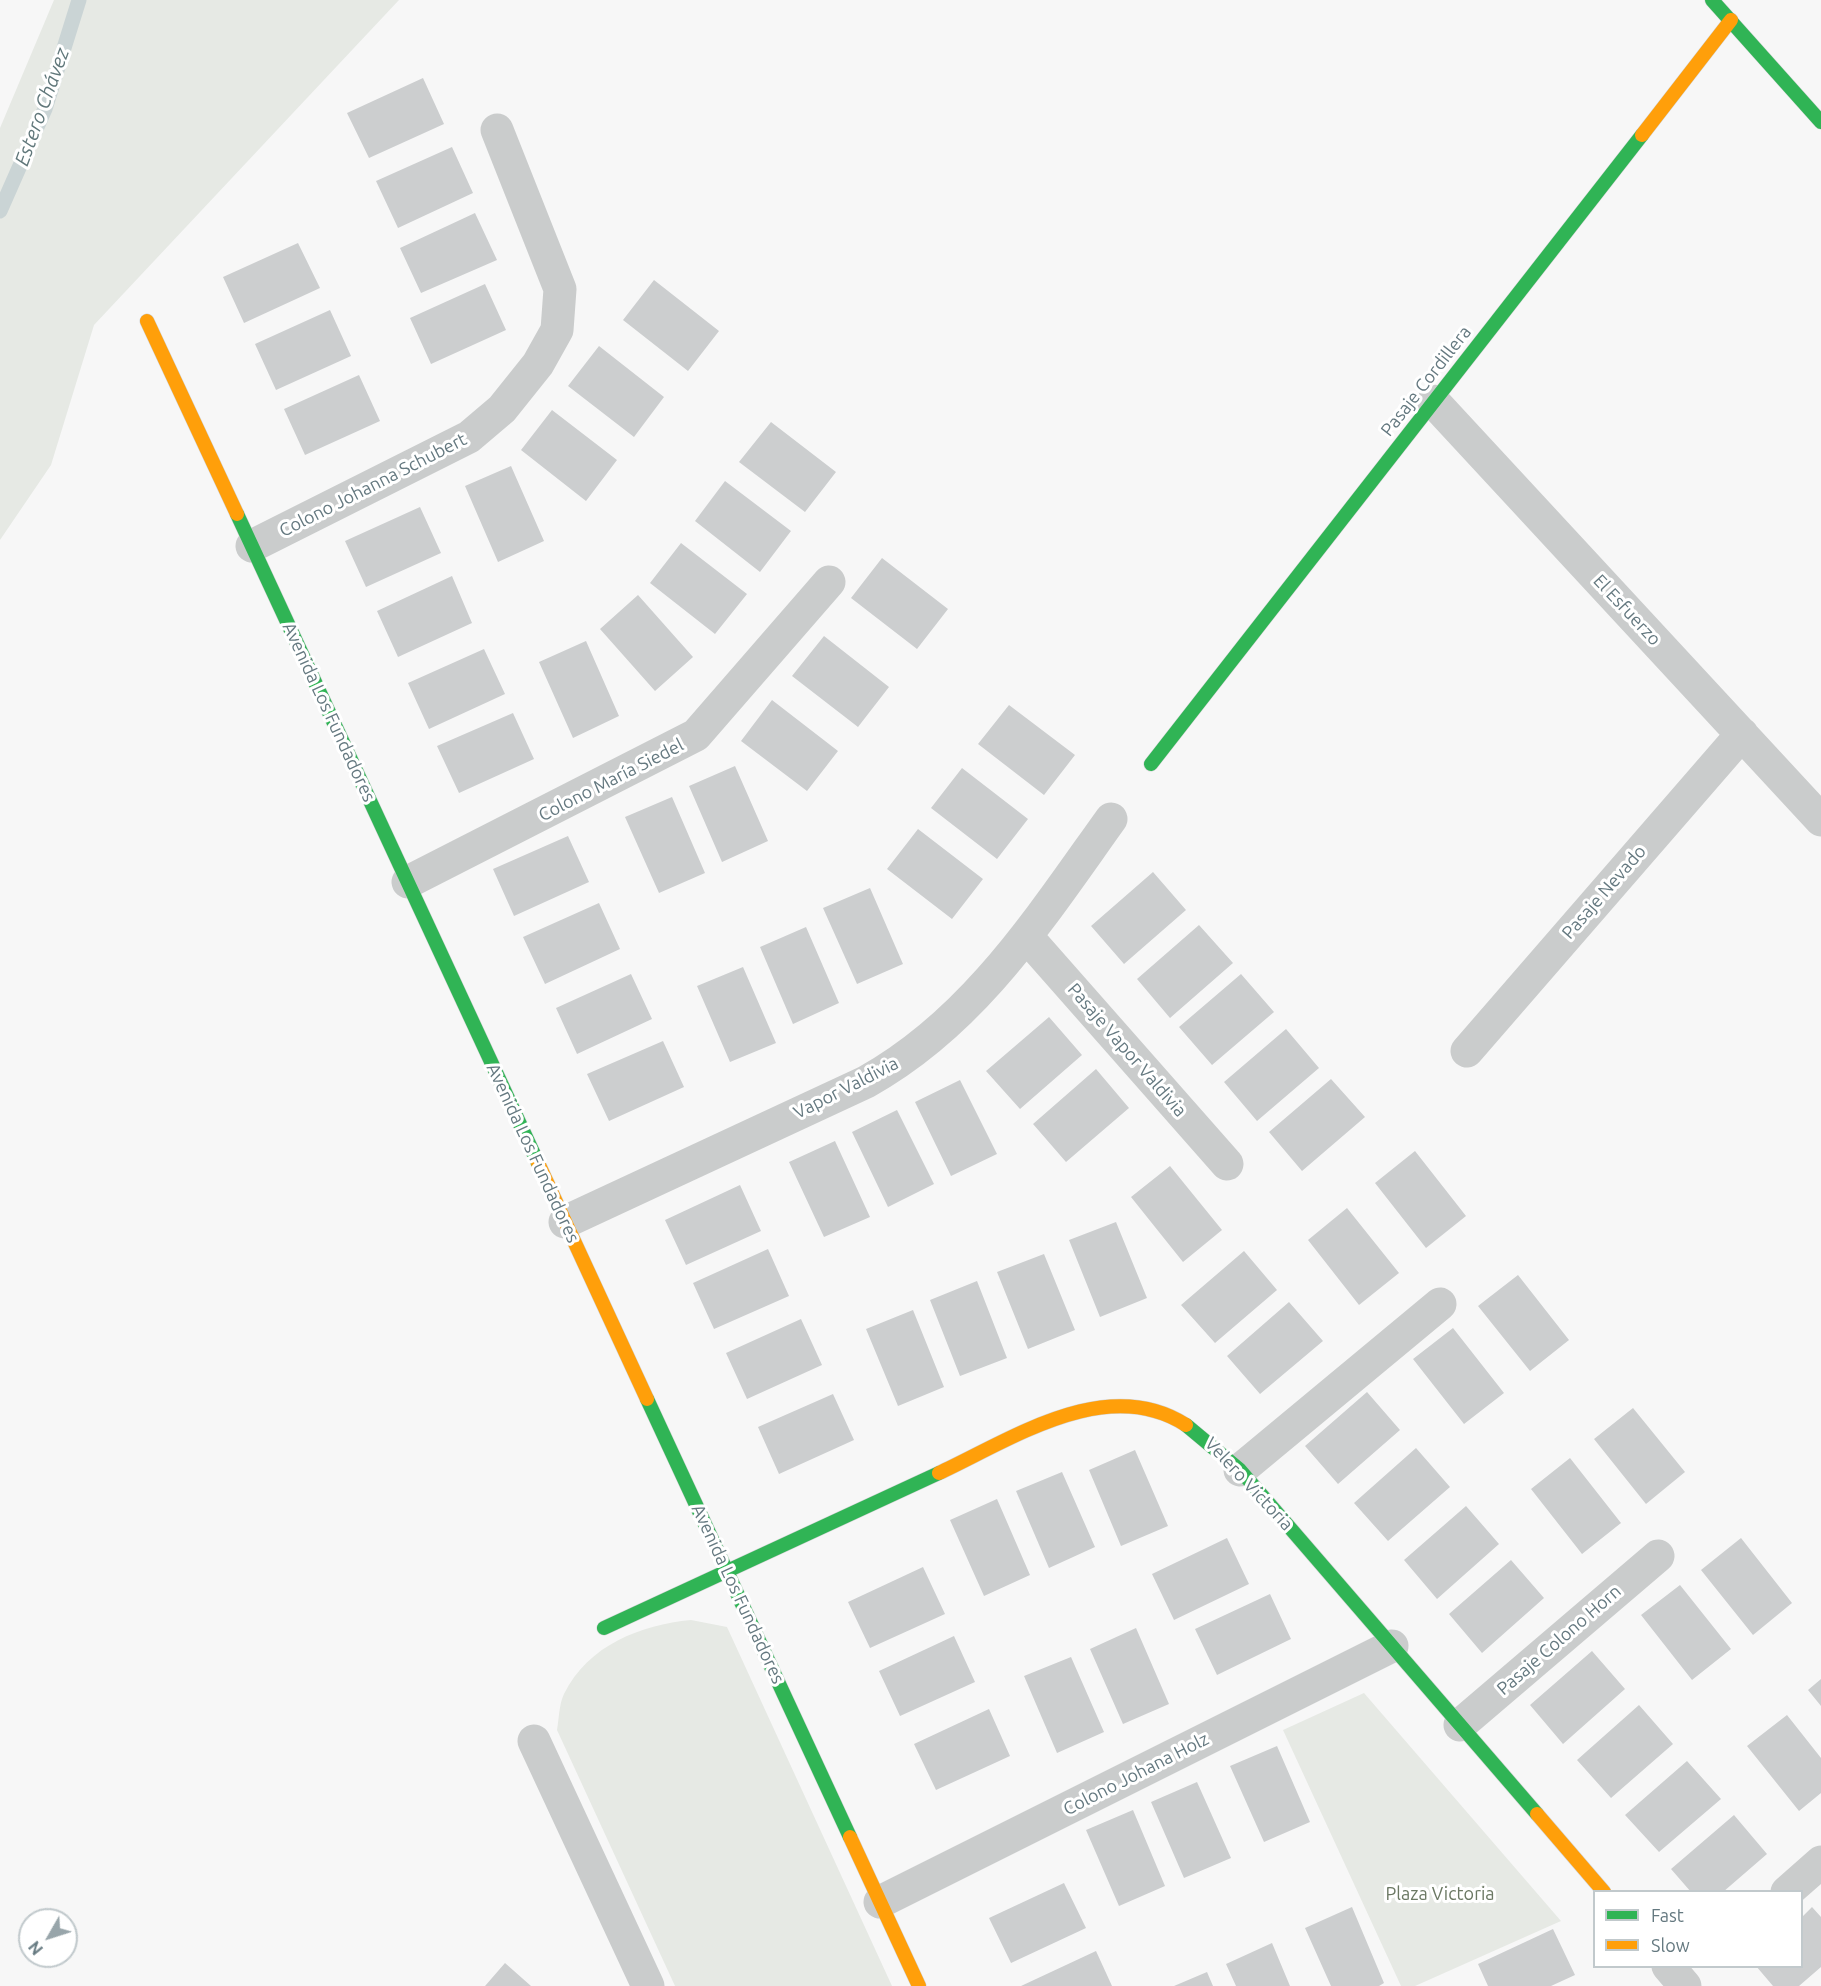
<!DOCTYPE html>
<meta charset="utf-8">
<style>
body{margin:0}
#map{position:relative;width:1821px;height:1986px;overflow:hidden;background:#f7f7f7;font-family:Ubuntu,sans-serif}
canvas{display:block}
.legend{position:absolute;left:1593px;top:1890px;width:210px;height:78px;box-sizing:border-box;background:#fff;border:2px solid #c1c9cc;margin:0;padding:8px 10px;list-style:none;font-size:18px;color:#657980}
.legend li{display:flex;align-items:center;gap:12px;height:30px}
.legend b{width:30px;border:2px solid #c1c9cc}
.north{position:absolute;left:18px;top:1908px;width:60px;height:60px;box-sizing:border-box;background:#fff;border:2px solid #c1c9cc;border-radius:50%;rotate:231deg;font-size:16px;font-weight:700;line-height:24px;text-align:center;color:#657980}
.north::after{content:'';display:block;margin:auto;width:21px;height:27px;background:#98a5aa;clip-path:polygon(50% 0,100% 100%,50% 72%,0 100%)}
</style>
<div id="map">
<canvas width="1821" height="1986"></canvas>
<ul class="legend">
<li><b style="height:8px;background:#30b455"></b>Fast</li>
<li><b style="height:8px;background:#ff9f0a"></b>Slow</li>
</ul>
<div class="north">N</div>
</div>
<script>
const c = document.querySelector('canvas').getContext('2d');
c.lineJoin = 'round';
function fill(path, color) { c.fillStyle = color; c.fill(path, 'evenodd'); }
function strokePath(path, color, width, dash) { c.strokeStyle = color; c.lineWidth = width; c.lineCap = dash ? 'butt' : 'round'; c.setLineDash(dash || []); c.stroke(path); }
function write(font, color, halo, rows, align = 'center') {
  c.font = font + ' Ubuntu,sans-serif'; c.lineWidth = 6; c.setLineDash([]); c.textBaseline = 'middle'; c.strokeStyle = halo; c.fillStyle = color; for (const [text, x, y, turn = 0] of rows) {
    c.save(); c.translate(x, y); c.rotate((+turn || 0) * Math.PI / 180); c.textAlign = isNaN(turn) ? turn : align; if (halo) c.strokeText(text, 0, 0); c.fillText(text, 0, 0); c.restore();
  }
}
const green = new Path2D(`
 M54,0H399L94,325L51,465L0,540V128Z
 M691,1620L727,1627L892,1986H675L557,1730C559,1719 559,1704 564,1694C588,1645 641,1625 691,1620Z
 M1364,1693L1561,1921L1415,1986H1401L1283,1730Z`);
const stream = new Path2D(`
 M0,211L45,109L79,0`);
const building = new Path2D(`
 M423,78L444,124L369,158L347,113Z
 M452,147L473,193L398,228L376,181Z
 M475,213L497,260L421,293L400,248Z
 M298,243L320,288L244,323L223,277Z
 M654,280L719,331L688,371L623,320Z
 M485,284L506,330L431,364L410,318Z
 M330,310L351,356L276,390L255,344Z
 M599,346L664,397L634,437L568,386Z
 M359,375L380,421L305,455L284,409Z
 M552,410L617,460L586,501L521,450Z
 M771,422L836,472L805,512L739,462Z
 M511,466L544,541L498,562L465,486Z
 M725,481L791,531L760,572L695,521Z
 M420,507L441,553L366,587L345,541Z
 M681,543L747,594L715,634L650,583Z
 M882,558L948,609L917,649L851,598Z
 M452,576L472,623L398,657L377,611Z
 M638,595L693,657L655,691L600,629Z
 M824,636L889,687L858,727L792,676Z
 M586,641L619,716L573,738L539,662Z
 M484,649L505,694L429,729L408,683Z
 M772,700L838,751L807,791L741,741Z
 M1009,705L1075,755L1044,795L978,744Z
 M513,713L534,759L459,793L437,746Z
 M735,766L768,841L722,862L689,786Z
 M962,768L1028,819L997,859L931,808Z
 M672,797L705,873L659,893L625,817Z
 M918,829L983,879L952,919L887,869Z
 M568,836L589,882L514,916L493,869Z
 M1153,872L1186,910L1124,964L1091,926Z
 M870,888L903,964L857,984L823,908Z
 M599,903L620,949L545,984L523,937Z
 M1199,925L1233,963L1170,1018L1137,979Z
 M806,927L839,1003L793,1024L760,947Z
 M743,967L776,1043L730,1062L697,986Z
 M631,974L652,1019L577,1054L556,1008Z
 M1241,974L1274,1012L1212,1065L1179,1027Z
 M1049,1017L1082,1055L1020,1109L986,1071Z
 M1286,1029L1319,1068L1257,1121L1224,1082Z
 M663,1041L684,1087L609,1121L587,1074Z
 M1096,1069L1129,1108L1066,1162L1033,1124Z
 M1331,1079L1365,1117L1302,1171L1269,1132Z
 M960,1080L997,1154L951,1176L915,1102Z
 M897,1110L934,1184L888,1207L852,1132Z
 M835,1141L870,1217L824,1237L789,1162Z
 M1415,1151L1466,1216L1426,1248L1375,1183Z
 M1170,1166L1222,1230L1183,1262L1131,1197Z
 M740,1185L761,1231L686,1265L665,1220Z
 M1347,1208L1399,1273L1359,1305L1308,1240Z
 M1116,1222L1147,1298L1100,1317L1069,1240Z
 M768,1249L789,1296L714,1329L693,1283Z
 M1244,1251L1277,1290L1215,1343L1181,1305Z
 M1044,1254L1075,1330L1028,1349L997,1272Z
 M1518,1275L1569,1340L1530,1371L1478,1306Z
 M977,1281L1007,1358L960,1376L930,1300Z
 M1289,1302L1323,1341L1260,1394L1227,1356Z
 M913,1310L944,1387L898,1406L866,1329Z
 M801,1319L822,1365L747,1399L726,1353Z
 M1453,1328L1504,1393L1464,1424L1413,1359Z
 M1367,1392L1400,1430L1338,1484L1305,1446Z
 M833,1394L854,1440L779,1474L758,1427Z
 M1633,1408L1685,1472L1646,1504L1594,1439Z
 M1416,1448L1450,1487L1388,1541L1354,1503Z
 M1135,1450L1168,1526L1121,1546L1089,1470Z
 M1570,1458L1621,1523L1582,1554L1531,1489Z
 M1062,1472L1095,1547L1049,1568L1016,1491Z
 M997,1499L1030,1575L984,1596L950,1520Z
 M1466,1506L1499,1544L1437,1599L1404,1560Z
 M1227,1538L1249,1584L1174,1620L1152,1574Z
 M1741,1538L1792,1603L1753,1635L1701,1570Z
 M1511,1560L1544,1598L1482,1653L1449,1614Z
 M923,1567L945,1614L870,1648L848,1602Z
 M1680,1585L1731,1649L1692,1680L1641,1615Z
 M1270,1594L1291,1639L1217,1675L1195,1629Z
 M1136,1628L1169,1704L1123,1724L1090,1649Z
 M954,1636L975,1682L900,1716L879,1671Z
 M1592,1651L1625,1689L1563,1744L1530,1705Z
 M1071,1657L1104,1732L1057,1753L1024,1676Z
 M1821,1679V1706L1808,1690Z
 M1639,1705L1673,1744L1611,1798L1577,1760Z
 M989,1709L1010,1756L936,1790L914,1744Z
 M1787,1715L1821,1758V1793L1799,1811L1747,1746Z
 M1277,1746L1310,1822L1264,1842L1230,1766Z
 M1687,1761L1721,1799L1659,1852L1625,1815Z
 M1197,1782L1231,1858L1184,1878L1151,1802Z
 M1133,1810L1165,1886L1119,1906L1086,1830Z
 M1734,1815L1767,1854L1723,1892H1691L1671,1869Z
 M1064,1883L1086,1928L1011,1963L989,1918Z
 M1352,1907L1384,1983L1379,1986H1331L1305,1928Z
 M1812,1907L1821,1917V1967L1799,1986H1773L1756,1966H1802V1917Z
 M1553,1929L1575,1975L1551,1986H1488L1478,1964Z
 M1272,1943L1290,1986H1236L1226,1964Z
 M1096,1951L1112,1986H1021Z
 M505,1963L531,1986H485Z
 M1207,1972L1213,1986H1174Z`);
const street = new Path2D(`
 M1433,401L1821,820
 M252,546L469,437L502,409L538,364L557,330L560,289L497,130
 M408,882L696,735L829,582
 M1027,937L1227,1164
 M1467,1051L1742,734
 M565,1222L866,1082C974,1022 1040,918 1111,819
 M1240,1470L1440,1304
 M1460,1725L1658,1556
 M534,1741L648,1986
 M1787,1892L1821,1862
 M880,1902L1392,1646
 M1668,1966L1685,1986`);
const fast = new Path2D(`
 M1712,0L1821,122
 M237,514L538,1163
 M1151,764L1642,135
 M647,1399L850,1837
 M1186,1425L1240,1470L1537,1814
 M604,1628L939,1473`);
const slow = new Path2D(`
 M1642,135L1731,20
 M147,321L237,514
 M538,1163L647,1399
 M939,1473C1012,1439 1107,1374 1186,1425
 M1537,1814L1604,1892
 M850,1837L919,1986`);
const streetNames = [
 ["Pasaje Cordillera",1426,381,-52],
 ["Colono Johanna Schubert",373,485,-27],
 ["El Esfuerzo",1627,610,47],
 ["Avenida Los Fundadores",329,712,65],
 ["Colono María Siedel",611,780,-27],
 ["Pasaje Nevado",1604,892,-49],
 ["Pasaje Vapor Valdivia",1127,1050,49],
 ["Vapor Valdivia",846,1088,-27],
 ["Avenida Los Fundadores",533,1153,65],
 ["Velero Victoria",1249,1484,47],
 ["Avenida Los Fundadores",738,1594,65],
 ["Pasaje Colono Horn",1559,1640,-41],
 ["Colono Johana Holz",1136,1774,-27]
];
const parkNames = [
 ["Plaza Victoria",1440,1894]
];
const waterNames = [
 ["Estero Chávez",42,107,-70]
];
fill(green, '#e6e9e4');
strokePath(stream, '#cad4d5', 15);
fill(building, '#cccecf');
strokePath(fast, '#d2d3d4', 15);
strokePath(slow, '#d2d3d4', 15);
strokePath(street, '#cacccc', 33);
strokePath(fast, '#30b455', 14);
strokePath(slow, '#ff9f0a', 14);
write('18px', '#657980', '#fff', streetNames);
write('18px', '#6b7863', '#fff', parkNames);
write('italic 20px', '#60777a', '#fff', waterNames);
</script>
